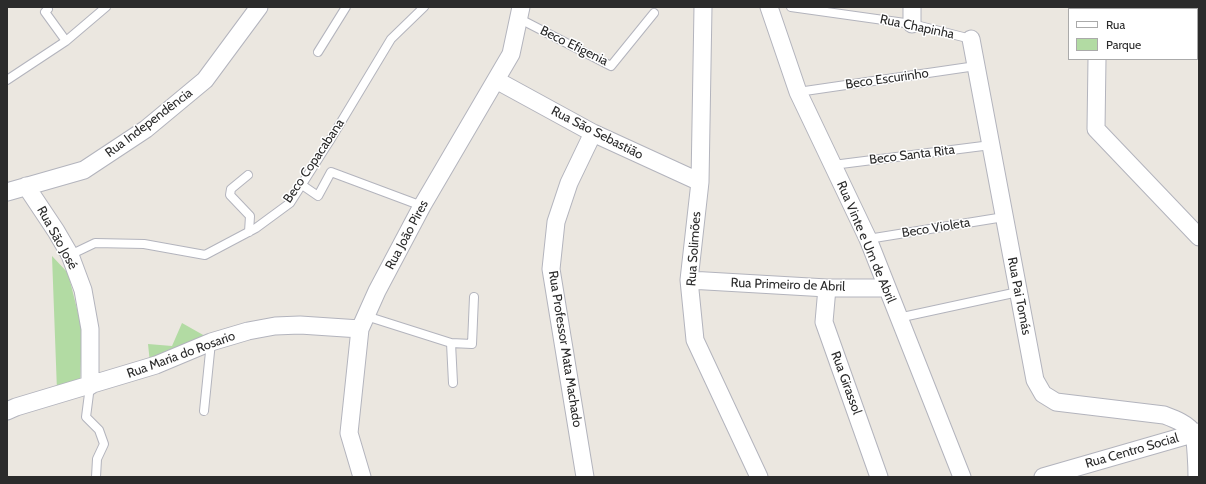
<!DOCTYPE html>
<meta charset="utf-8">
<style>
body{margin:0}
#map{position:relative;width:1206px;height:484px;overflow:hidden;background:#ebe7e0;font-family:Cabin,sans-serif}
canvas{display:block}
.frame{position:absolute;inset:0;border:8px solid #2b2b2b;pointer-events:none}
.legend{position:absolute;left:1068px;top:8px;width:130px;height:52px;box-sizing:border-box;background:#fff;border:1px solid #aaa;margin:0;padding:5px 7px;list-style:none;font-size:12px;color:#2b2b2b}
.legend li{display:flex;align-items:center;gap:8px;height:20px}
.legend b{width:20px;border:1px solid #aaa}
</style>
<div id="map">
<canvas width="1206" height="484"></canvas>
<div class="frame"></div>
<ul class="legend">
<li><b style="height:5px;background:#fff"></b>Rua</li>
<li><b style="height:11px;background:#b2dba3"></b>Parque</li>
</ul>
</div>
<script>
const c = document.querySelector('canvas').getContext('2d');
c.lineJoin = 'round';
function fill(path, color) { c.fillStyle = color; c.fill(path, 'evenodd'); }
function strokePath(path, color, width, dash) { c.strokeStyle = color; c.lineWidth = width; c.lineCap = dash ? 'butt' : 'round'; c.setLineDash(dash || []); c.stroke(path); }
function write(font, color, halo, rows, align = 'center') {
  c.font = font + ' Cabin,sans-serif'; c.lineWidth = 3; c.setLineDash([]); c.textBaseline = 'middle'; c.strokeStyle = halo; c.fillStyle = color; for (const [text, x, y, turn = 0] of rows) {
    c.save(); c.translate(x, y); c.rotate((+turn || 0) * Math.PI / 180); c.textAlign = isNaN(turn) ? turn : align; if (halo) c.strokeText(text, 0, 0); c.fillText(text, 0, 0); c.restore();
  }
}
const green = new Path2D(`
 M52,256L68,273L82,329L80,388L57,391Z
 M182,323L205,336L150,363L148,344L172,346Z`);
const lane = new Path2D(`
 M47,7L48,9L45,12L66,41
 M791,7L912,24L971,39
 M518,18L611,66L654,13
 M318,52L346,7
 M7,80L66,41L106,7
 M798,92L976,66
 M833,165L991,145
 M248,175L231,189L230,195L250,216L249,232
 M302,185L318,196L331,172L422,206
 M868,239L1004,217
 M70,255L95,243L144,244L205,255L256,228L290,203L332,137L391,39L424,7
 M366,316L451,343L472,344L474,297
 M898,318L1018,292
 M451,343L453,383
 M90,386L86,417L99,430L104,444L97,459L96,477
 M204,411L211,342`);
const street = new Path2D(`
 M703,7L700,182L689,280L695,340L759,477
 M769,7L798,92L868,239L962,477
 M912,7V24
 M1098,9V7
 M971,39L1035,380L1043,394L1056,402L1164,415C1172,418 1189,424 1193,433C1196,438 1197,469 1197,477
 M1097,59L1096,129L1199,237
 M496,80L593,133L700,182
 M26,186L56,231L70,255L83,290L90,329V386
 M7,192L84,170L146,129L205,80L259,7
 M689,280L827,288H887
 M827,288L824,322L879,477
 M7,411L16,407L156,365L211,342L248,331L275,326L300,325L360,329
 M362,477L349,433L360,329L377,291L422,206L511,54L521,7
 M585,477L551,269L556,222L569,183L593,133
 M1043,477L1199,432`);
const streetNames = [
 ["Rua Chapinha",917,27,12],
 ["Beco Efigenia",574,46,26],
 ["Beco Escurinho",887,79,-8],
 ["Rua Independência",149,123,-37],
 ["Rua São Sebastião",597,133,27],
 ["Beco Santa Rita",912,155,-7],
 ["Beco Copacabana",314,161,-56],
 ["Beco Violeta",936,228,-9],
 ["Rua João Pires",407,235,-62],
 ["Rua São José",57,238,61],
 ["Rua Vinte e Um de Abril",866,242,67],
 ["Rua Solimões",694,249,-86],
 ["Rua Primeiro de Abril",788,285,2],
 ["Rua Pai Tomás",1019,296,79],
 ["Rua Professor Mata Machado",565,349,81],
 ["Rua Maria do Rosario",181,355,-20],
 ["Rua Girassol",846,383,70],
 ["Rua Centro Social",1132,451,-16]
];
fill(green, '#b2dba3');
strokePath(lane, '#b3b4bd', 10);
strokePath(street, '#b3b4bd', 19);
strokePath(lane, '#fff', 8);
strokePath(street, '#fff', 17);
write('13px', '#2b2b2b', '#fff', streetNames);
</script>
